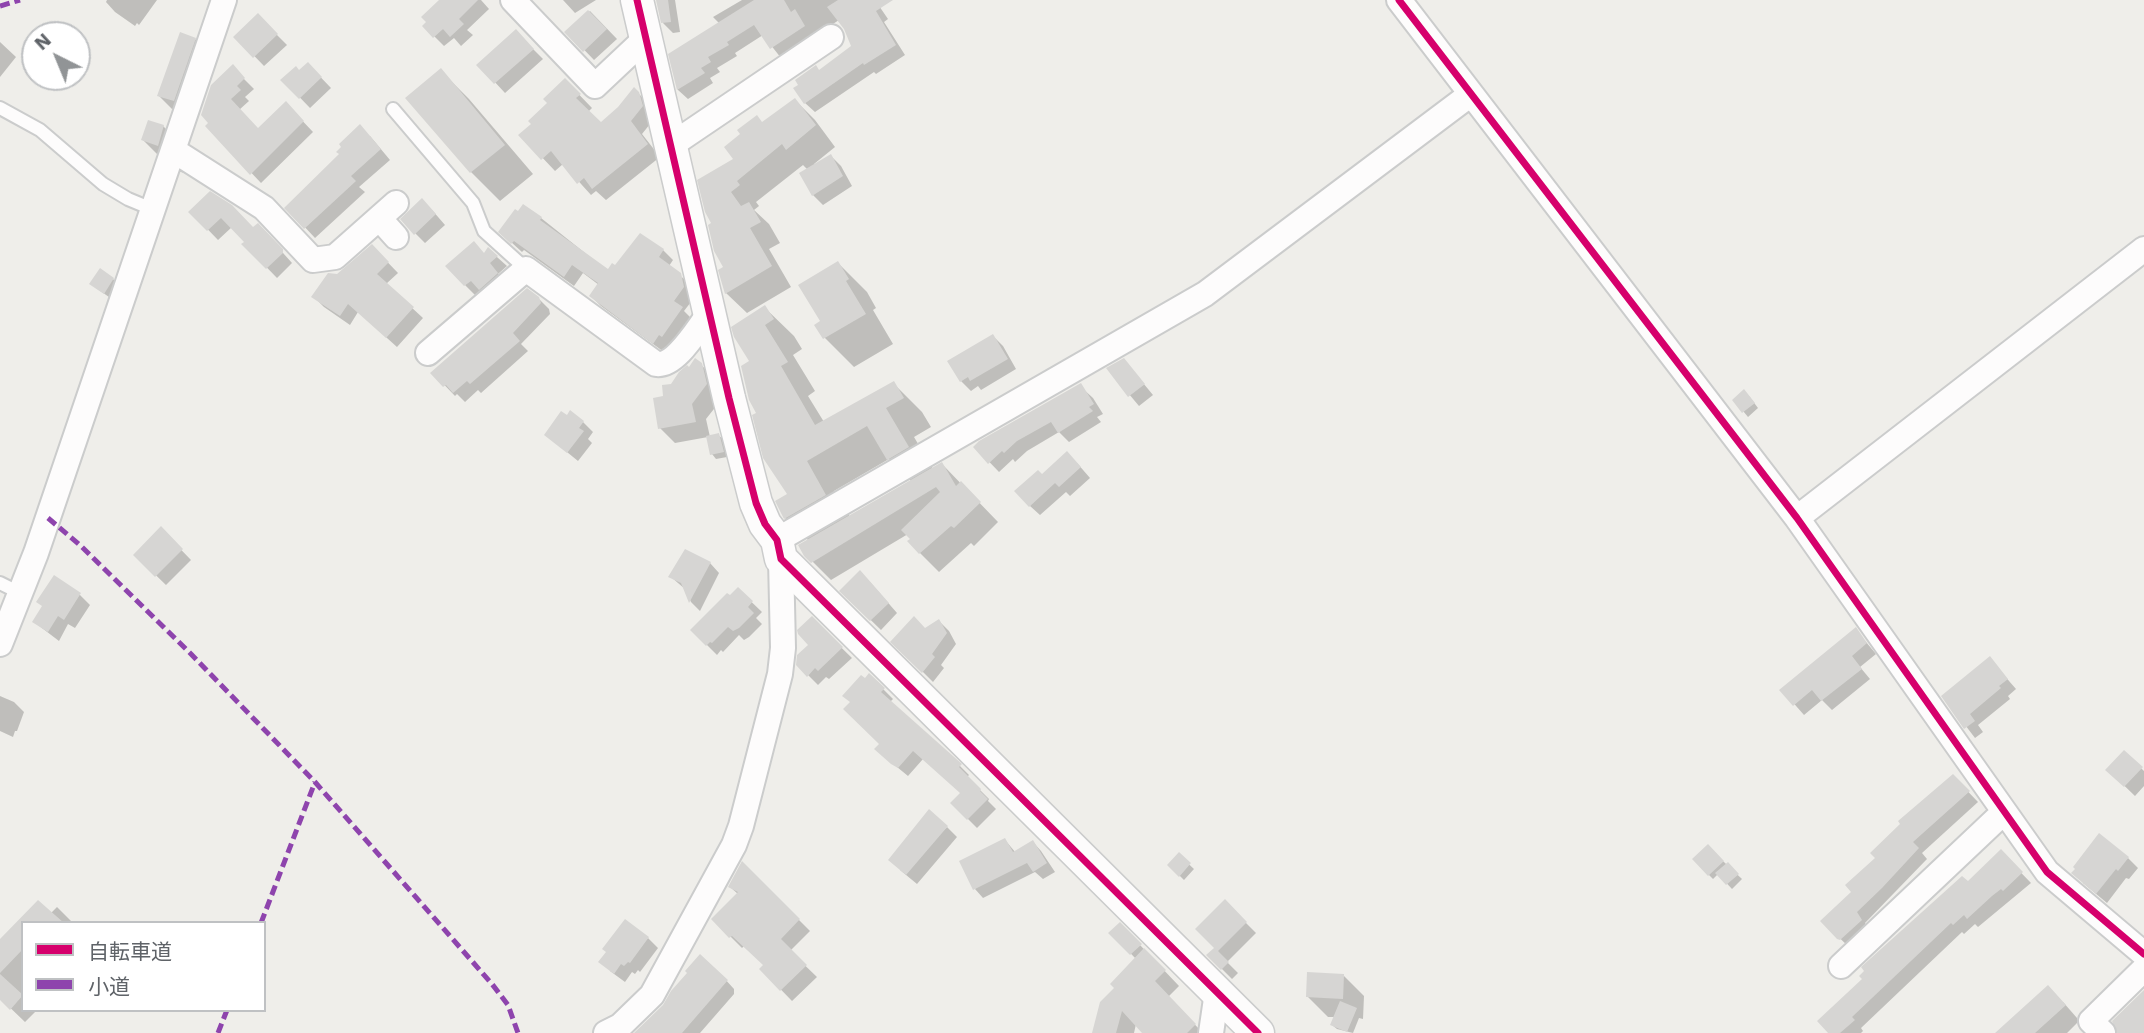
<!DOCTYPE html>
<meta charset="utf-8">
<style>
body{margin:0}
#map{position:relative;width:2144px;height:1033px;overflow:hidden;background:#efeeea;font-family:"Work Sans","Noto Sans JP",sans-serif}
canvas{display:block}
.legend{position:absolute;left:21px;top:921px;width:245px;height:91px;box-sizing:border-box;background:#fff;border:2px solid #bfc1c3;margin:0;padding:9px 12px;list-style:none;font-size:21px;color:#5f6368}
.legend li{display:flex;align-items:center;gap:14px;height:35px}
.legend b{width:35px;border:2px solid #bfc1c3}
.north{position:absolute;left:21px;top:21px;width:70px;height:70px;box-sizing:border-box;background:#fff;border:2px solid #bfc1c3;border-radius:50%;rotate:317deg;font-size:19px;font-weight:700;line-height:28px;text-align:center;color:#5f6368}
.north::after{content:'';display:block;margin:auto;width:24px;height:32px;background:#919496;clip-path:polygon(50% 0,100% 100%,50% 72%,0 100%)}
</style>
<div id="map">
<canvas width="2144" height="1033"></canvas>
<ul class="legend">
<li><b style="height:9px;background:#d6006c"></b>自転車道</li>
<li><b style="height:9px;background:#8e44ad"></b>小道</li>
</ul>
<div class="north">N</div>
</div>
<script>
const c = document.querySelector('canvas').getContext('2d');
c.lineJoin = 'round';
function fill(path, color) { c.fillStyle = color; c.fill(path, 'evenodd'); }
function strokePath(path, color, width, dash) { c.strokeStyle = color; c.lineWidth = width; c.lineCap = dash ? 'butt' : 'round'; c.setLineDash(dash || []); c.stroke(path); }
const shadow = new Path2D(`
 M107,0H157L139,25L137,23L135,26L115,12L106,2Z
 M444,0H481L489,9L467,30L473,35L461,46L454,38L444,46L424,26Z
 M563,0H596L575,13Z
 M658,0H675L680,32L673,33L663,23Z
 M742,0H875L888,19L884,22L905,55L876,74L874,72L815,112L805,103L819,72L853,47L845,28L839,20L781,58L763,35L735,53L737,56L717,68L720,72L710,78L713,83L688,99L678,90L670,55L720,24L713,17Z
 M590,11L617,39L594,60L567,32Z
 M258,16L287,45L264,66L236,37Z
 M516,32L543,59L505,93L479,65Z
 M195,39L211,56L175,112L159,96Z
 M0,42L16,57L0,77Z
 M308,64L331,88L310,108L283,80L299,72Z
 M232,67L254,89L245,97L249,101L239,110L258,130L296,114L313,132L261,183L207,126Z
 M441,71L469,99L533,174L500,201L471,172L408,98Z
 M565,80L592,108L588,112L601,124L638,93L651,106L654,119L642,134L660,157L606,200L596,191L591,195L563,164L555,171L521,135L533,124Z
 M795,100L815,120L835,147L814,164L815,165L831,156L841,166L852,186L823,205L813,195L808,170L803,165L756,202L759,206L754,210L769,224L780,243L769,249L791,287L747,313L726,293V268L716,251L736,160L763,124Z
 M163,126L192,155L187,174L172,169L143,140Z
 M370,136L390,160L359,187L365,192L315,238L287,208Z
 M210,194L253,230L258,225L292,263L277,278L244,244L246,242L232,227L218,240L191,212Z
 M432,210L445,225L425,243L415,233Z
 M541,218L609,272L663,250L673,260L669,266L691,285L694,298L684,311L691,318L672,345L670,343L664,352L601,306L591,296L599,285L583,273L574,286L524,250L522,252L511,242Z
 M372,246L398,273L386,284L423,318L397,347L358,312L350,325L324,307L314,297Z
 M488,249L507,266L498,274L507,284L490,298L481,290L475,295L465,285Z
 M838,263L867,292L876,308L873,310L893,344L854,367L825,338L817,325L823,322Z
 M113,279L117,283L109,297L96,288Z
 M538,298L549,309L550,314L521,344L528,351L481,393L478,390L465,402L457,394L455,396L433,373Z
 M765,308L794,336L802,349L793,355L815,391L808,396L824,422L893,383L922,412L931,427L914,437L933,469L942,464L998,522L974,546L971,543L939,572L920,553L908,534L831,580L812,561L809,541L785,518L789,495L759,413L751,362ZM889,459L912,482L850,517L834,491Z
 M993,336L1003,346L1016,369L981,390L978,386L971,391L961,381Z
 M1124,360L1153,395L1139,406L1108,369Z
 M701,365L717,380L721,400L706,419L710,437L718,435L723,439L727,457L716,459L712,454L708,437L675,443L660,428L664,397L672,385L690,369Z
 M1082,388L1093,398L1103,414L1097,417L1101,422L1069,442L1059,432L1027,451L1015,462L1013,459L999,472L975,447Z
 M1749,396L1758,408L1748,417L1734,400Z
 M583,422L593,432L588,439L592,443L578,461L546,435Z
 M1077,463L1090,478L1070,496L1066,492L1040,515L1030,506L1042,476Z
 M161,529L191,560L166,585L135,555Z
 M710,563L719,573L700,611L691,602L685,589L671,577Z
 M54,578L80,595L90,605L75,628L68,624L59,641L34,622L44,607Z
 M870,582L897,613L881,630L841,591Z
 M738,589L762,612L756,618L762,624L749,637L744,640L739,635L723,652L721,650L717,655L692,630Z
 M812,619L852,658L829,679L826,677L818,685L798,665L811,645Z
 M939,621L949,631L956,644L941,665L944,668L933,682L893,642L925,630Z
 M1856,630L1876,654L1860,667L1870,679L1832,710L1822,700L1804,715L1782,690Z
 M1989,658L2016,689L2008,696L2010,699L1978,725L1983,732L1975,738L1943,696Z
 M869,675L893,699L890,702L960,766L969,775L967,777L989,799L988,801L996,809L977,828L952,803L962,793L923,759L908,776L886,758L865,680Z
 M0,696L14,702L24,712L17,731H15L13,737L0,731Z
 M2124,752L2144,771V786L2135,796L2108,770Z
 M1953,776L1978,802L1922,853L1927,859L1865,923L1870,931L1851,949L1822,921L1853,892Z
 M947,827L957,837L917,884L900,870Z
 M1005,840L1016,853L1033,842L1041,851L1055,872L1043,879L1035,872L983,898L975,889Z
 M1708,847L1742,879L1732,889L1718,874L1713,879L1694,860Z
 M2001,852L2031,883L1978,927L1975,924L1964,934L1962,932L1861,1028L1863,1031L1861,1033H1831L1968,884Z
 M1179,855L1194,869L1184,880L1169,865Z
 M2128,858L2138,868L2129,879L2126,878L2107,903L2083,883Z
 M743,864L810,931L790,951L817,977L792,1001L761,969L765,966L744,946L742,948L713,919L738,894L730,887Z
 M38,902L51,913L57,907L73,923H23V977L21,979L23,1010H37L25,1022L0,998V942Z
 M1225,902L1256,933L1227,962L1238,973L1232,979L1208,955L1216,948Z
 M1120,924L1179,986L1168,997L1203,1033H1145L1136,1024L1134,1033H1094L1116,988L1136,959L1111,933Z
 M648,938L658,948L640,972L638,970L635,974L632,972L625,982L610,971Z
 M1344,976L1364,996L1363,1019L1359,1018L1353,1033L1337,1029L1332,1025L1335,1017H1328L1308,997Z
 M724,978L734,989V994L700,1033H637L664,1007Z
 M2063,1002L2077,1018V1023L2067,1033H1997Z`);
const building = new Path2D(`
 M439,0H478L459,19L464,24L450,37L443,29L433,38L422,26L426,22L421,17Z
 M656,0H668L671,22L661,23Z
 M754,0H784L791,12L795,9L805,26L770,49L754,25L727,42L729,45L708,57L711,62L701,68L705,73L677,90L668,54Z
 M838,0H893L876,11L896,45L864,65L863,63L804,104L793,88L798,85L795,80L816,65L819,70L851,46L844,29L827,7Z
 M588,10L607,29L583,52L564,32Z
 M258,13L278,34L253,58L233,37Z
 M516,29L534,49L494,84L476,65Z
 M180,32L196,38L174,101L157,96Z
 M308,62L322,77L299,99L280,80L296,66L299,70Z
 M233,64L245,78L237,86L241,90L231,99L258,128L286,101L304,121L250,175L205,126L208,123L201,115L211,85Z
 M441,68L505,145L470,173L405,98Z
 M565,78L581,94L576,98L601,122L618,107L634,87L639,92L643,106L631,121L648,144L592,189L584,178L577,184L551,151L541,160L518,135L531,124L528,121L547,103L543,99Z
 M795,98L816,125L786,150L782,144L737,181L740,185L731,192L741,206L749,202L761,222L750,228L772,266L725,294L718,270L723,267L714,251L708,225L711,223L705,212L697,180L733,159L724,147L740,134L737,130L757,115L762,122Z
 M148,120L164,125L158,146L141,140Z
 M360,124L381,149L351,176L356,181L304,229L284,208L339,154L336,152L341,147L339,144Z
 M831,154L843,176L812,196L799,173Z
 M210,191L232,205L253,227L258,223L283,249V253L266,269L241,244L244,242L221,218L207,231L188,212Z
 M422,198L436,214L414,235L400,219Z
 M523,204L542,217L540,220L608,269L612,263L615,265L640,233L664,249L659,257L681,273L684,287L674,301L683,307L662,337L659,335L653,344L589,296L598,283L572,265L564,277L514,241L511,244L498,232L515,209L518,211Z
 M474,241L484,253L488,247L498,256L490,263L498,273L479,290L471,281L464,286L445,266Z
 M372,244L389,262L377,274L414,307L386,338L348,304L340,316L311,297L328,273L337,274Z
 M838,261L849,279L846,281L866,314L823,339L814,325L820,321L798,285Z
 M100,268L114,278L104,294L89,284Z
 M527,288L539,297L541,303L513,333L520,341L470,384L467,381L453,393L446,385L443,387L430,373Z
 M765,305L774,319L765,325L788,362L781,366L815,425L894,381L904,398L886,408L909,447L887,460L867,426L807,461L826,495L784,519L775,501L787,494L763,458L752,415L756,413L749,400L741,366L749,361L734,337L731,327Z
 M993,334L1008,359L970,381L968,377L960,382L947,361Z
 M695,358L702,363L707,384L692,404L696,422L658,429L653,398L663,396L662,385L671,384L679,372L687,365L689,367Z
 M1124,358L1145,384L1128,397L1106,368Z
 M1081,383L1094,404L1089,407L1093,411L1058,433L1051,422L1017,441L1004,453L1002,451L988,464L973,447L979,441Z
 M1744,389L1755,403L1742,413L1732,400Z
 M570,410L584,421L579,428L584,431L567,453L544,435L561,411L567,415Z
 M719,433L724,452L710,455L706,436Z
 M1067,451L1081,467L1059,487L1055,483L1029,507L1014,491L1038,470L1042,474Z
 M942,462L956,486L961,481L981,502L954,528L951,526L919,554L907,541L910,539L901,530L940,492L936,487L811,563L804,556L798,545Z
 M161,526L183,549L155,577L133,555Z
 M685,549L711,562L689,603L681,583L668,577Z
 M860,570L889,603L870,621L839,591Z
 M54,575L81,593L64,620L58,616L48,632L32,622L42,606L36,602Z
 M738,587L753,601L748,607L754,613L739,628L733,631L728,627L712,643L710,642L706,646L690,630L727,593L730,595Z
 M812,616L843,647L818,671L815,668L807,677L796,665L797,655L808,645L798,634L797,630Z
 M914,616L925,628L939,619L947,633L932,654L935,657L922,673L890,642Z
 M1856,627L1867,643L1852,656L1862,669L1821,701L1812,690L1793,706L1779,690Z
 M1990,656L2008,679L1999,686L2001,688L1970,714L1975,721L1964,729L1941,696Z
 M869,673L885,688L881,692L962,764L959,767L981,789L980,791L988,799L967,820L950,803L960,793L913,751L898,768L891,764L874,749L879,744L843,709L850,702L842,696L861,675L865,678Z
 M2124,750L2143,767L2124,787L2105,770Z
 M1953,774L1970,791L1913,842L1919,848L1882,888L1857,912L1862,920L1840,940L1837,939L1820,921L1851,892L1845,885L1875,858L1870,853L1900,824L1898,821Z
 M929,809L948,826L906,875L888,860Z
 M2099,833L2129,857L2118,871L2116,869L2096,894L2071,873L2075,869L2073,867Z
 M1005,838L1013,852L1033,840L1047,863L1033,872L1027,863L973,890L959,861Z
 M1708,844L1724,861L1708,876L1692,859Z
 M2001,849L2023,872L2003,891L2001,889L1992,896L1967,919L1964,915L1953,925L1951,923L1852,1017L1855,1020L1840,1033H1828L1817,1021L1862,979L1859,976L1864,971L1861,967L1962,876L1968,881Z
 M1179,852L1191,863L1179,877L1167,865Z
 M742,861L800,919L781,939L807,965L780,991L759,969L763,965L732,936L729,938L711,919L738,892L728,887Z
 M1728,862L1739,874L1726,885L1715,873Z
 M1225,899L1247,922L1218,951L1229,962L1221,970L1206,955L1214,948L1195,929Z
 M38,900L64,923H23V949L0,973V939Z
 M625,919L649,937L630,963L628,962L624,966L621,964L614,974L598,962L606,952L602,949Z
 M1120,922L1142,944L1130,955L1108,933Z
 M1144,948L1166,970L1155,981L1196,1024L1187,1033H1142L1122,1011L1116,1033H1092L1100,1002L1114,988L1110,984Z
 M700,954L728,980L682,1033H634L663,1005L671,991L687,973L685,971Z
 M1307,972L1344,974L1343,999L1306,997Z
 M0,974L23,995L10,1010L0,1000Z
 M2048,985L2066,1005L2035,1033H1995Z
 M2144,990V1033H2117L2112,1021Z
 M1340,1001L1357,1008L1347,1032L1330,1025Z`);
const service = new Path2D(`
 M0,108L40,130L103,184L128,199L152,209
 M393,109L473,203L484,231L526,269
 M0,583L20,593`);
const minor = new Path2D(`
 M513,0L595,86L646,38
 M1399,0L1797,518L2047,872L2144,954
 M670,146L831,37
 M173,150L264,208L313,260L335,257L396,203
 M379,218L396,237
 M428,353L526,269L656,364C676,367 697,329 709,314
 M1797,518L2144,249
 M777,540L1205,294L1471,94
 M0,644L36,553L224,0
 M1841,966L2004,812
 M606,1033L620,1026L652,995L734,845L741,826L780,674L783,648L781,559
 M1211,1033L1217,992
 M2103,1033L2091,1021L2144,969`);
const tertiary = new Path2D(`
 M637,0L729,398L756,503L765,524L777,540L781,559L1258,1033`);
const quiet = new Path2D(`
 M0,6L20,0
 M48,518L81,546L191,654L315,782L492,984L508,1005L518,1033
 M261,923L315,782
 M218,1033L227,1010`);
const cycleway = new Path2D(`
 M637,0L729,398L756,503L765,524L777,540L781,559L1258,1033
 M1399,0L1797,518L2047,872L2144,954`);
fill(shadow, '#0003');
fill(building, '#d6d5d3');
strokePath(service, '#cbcccc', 16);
strokePath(minor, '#cbcccc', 28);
strokePath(tertiary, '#cbcccc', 35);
strokePath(service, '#fdfcfc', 12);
strokePath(minor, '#fdfcfc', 24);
strokePath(tertiary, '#fdfcfc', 32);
strokePath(quiet, '#8e44ad', 5, [10, 5]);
strokePath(cycleway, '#d6006c', 7);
</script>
